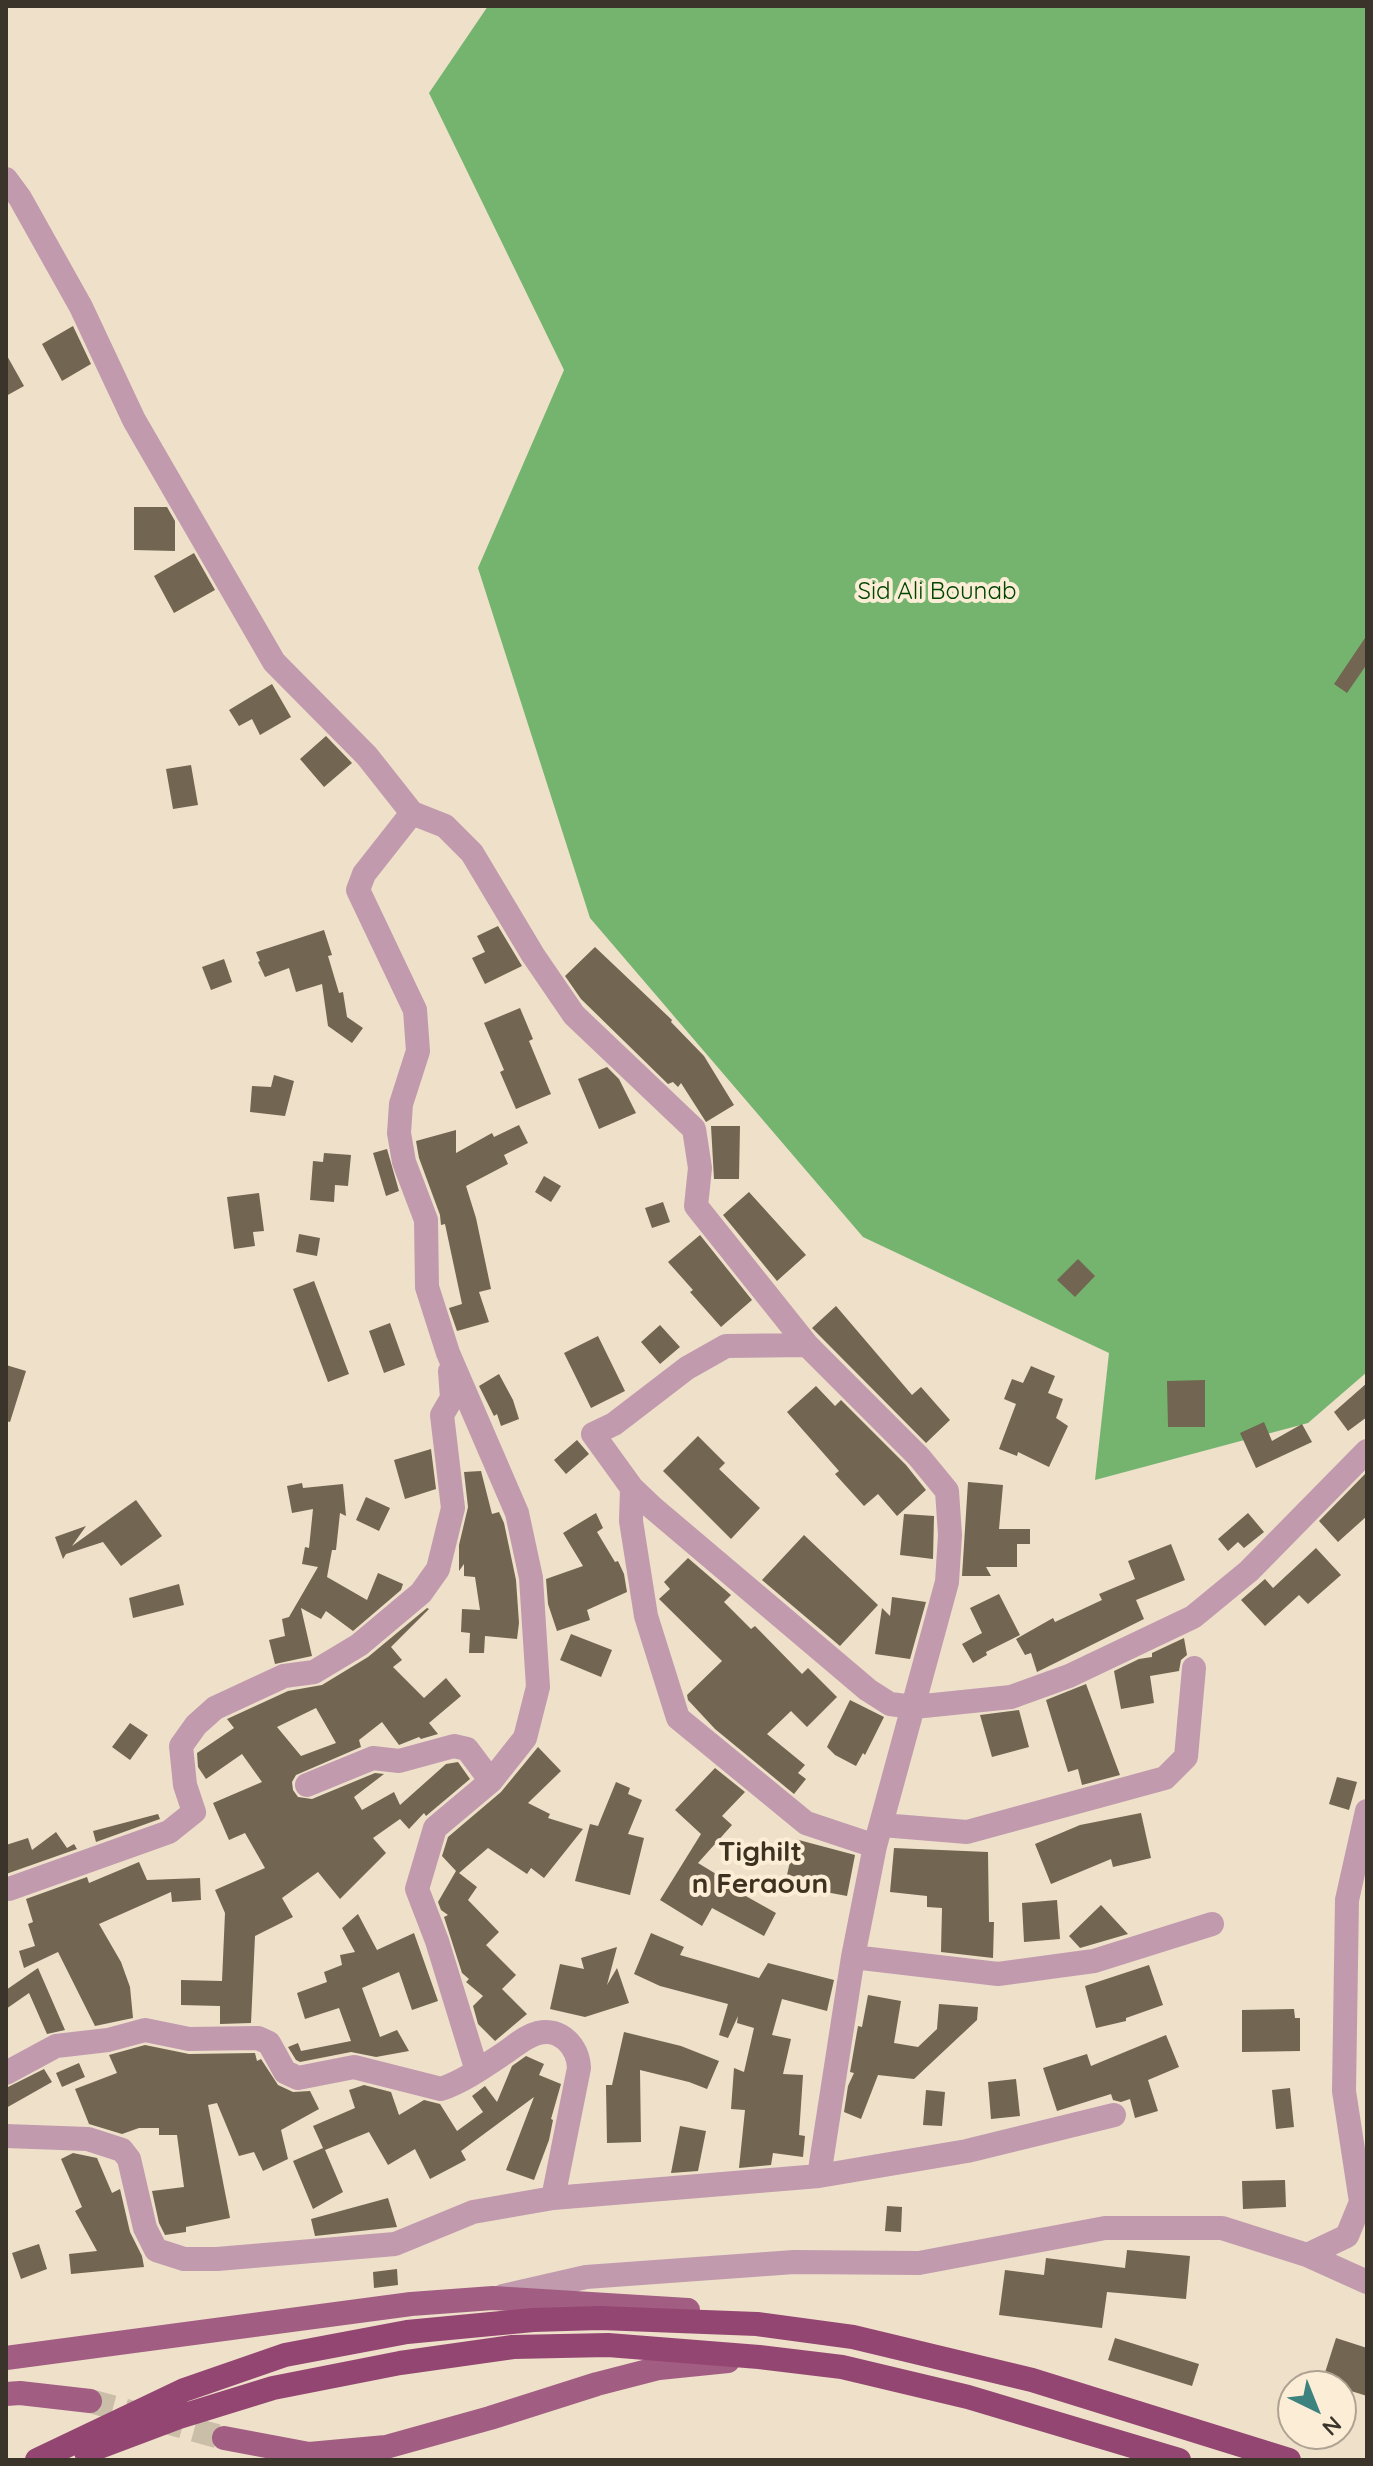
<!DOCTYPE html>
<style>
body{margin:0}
#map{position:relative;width:1373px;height:2466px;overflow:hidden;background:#eee0c9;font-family:Quicksand,sans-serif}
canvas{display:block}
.frame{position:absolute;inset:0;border:8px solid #3a342b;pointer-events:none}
.north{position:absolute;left:1277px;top:2370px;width:80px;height:80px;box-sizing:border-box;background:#fcedd6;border:2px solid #aea392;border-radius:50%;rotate:137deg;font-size:22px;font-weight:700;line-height:32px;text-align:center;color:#3a342b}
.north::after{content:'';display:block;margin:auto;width:28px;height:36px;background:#3c837f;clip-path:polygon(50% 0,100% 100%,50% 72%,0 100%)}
</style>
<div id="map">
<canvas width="1373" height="2466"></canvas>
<div class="frame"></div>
<div class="north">N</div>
</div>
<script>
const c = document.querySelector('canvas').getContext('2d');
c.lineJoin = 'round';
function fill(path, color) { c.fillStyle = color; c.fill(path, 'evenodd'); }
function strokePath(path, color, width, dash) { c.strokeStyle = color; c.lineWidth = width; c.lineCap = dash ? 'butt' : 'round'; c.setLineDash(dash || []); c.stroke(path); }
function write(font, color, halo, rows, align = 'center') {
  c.font = font + ' Quicksand,sans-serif'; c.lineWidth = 8; c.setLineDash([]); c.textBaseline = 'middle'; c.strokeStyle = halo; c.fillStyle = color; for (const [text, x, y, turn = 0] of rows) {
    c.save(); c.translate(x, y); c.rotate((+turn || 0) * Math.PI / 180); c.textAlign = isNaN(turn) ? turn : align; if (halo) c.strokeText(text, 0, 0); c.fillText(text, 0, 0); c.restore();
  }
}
const forest = new Path2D(`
 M488,6H1367V1372L1308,1423L1095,1480L1109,1353L863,1237L590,918L478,568L564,370L429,93Z`);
const building = new Path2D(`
 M73,326L91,364L62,381L42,344Z
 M6,354L24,386L6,396Z
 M134,507H167L175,521V551L134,550Z
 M194,553L215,590L174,613L154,576Z
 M1367,635V664L1347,693L1334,684Z
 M272,684L291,717L260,735L252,719L239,726L229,710Z
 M326,736L352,763L324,787L300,759Z
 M191,765L198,805L173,809L166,769Z
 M498,926L522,966L485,984L472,958L485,952L477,936Z
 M324,930L332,955L328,956L339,993L343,992L347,1017L363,1028L352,1043L328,1026L322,984L296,992L289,968L265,977L258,962L260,961L256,952Z
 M595,947L672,1020L671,1022L704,1056L734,1105L706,1122L681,1083L678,1087L673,1082L668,1084L581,999L565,976Z
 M224,959L232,982L211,990L202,967Z
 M520,1008L533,1039L529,1041L551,1094L516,1109L500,1072L504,1070L484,1023Z
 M607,1067L619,1079L636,1113L599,1129L578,1079Z
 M274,1075L294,1081L285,1116L250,1112L252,1086L271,1087Z
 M519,1125L528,1143L504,1155L508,1164L466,1186L476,1218L491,1289L479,1292L489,1322L457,1331L449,1308L462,1304L445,1224L441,1225L440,1215L419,1158L416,1141L456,1130V1153L492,1133L494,1137Z
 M711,1126H740L739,1179H714Z
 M387,1149L399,1191L386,1196L373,1153Z
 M324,1153L351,1155L348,1186L335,1185L334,1202L310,1200L313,1161L323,1162Z
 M544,1176L561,1186L551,1202L535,1192Z
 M749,1192L806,1255L777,1281L723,1215Z
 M259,1193L264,1231L253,1232L255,1246L234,1249L227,1197Z
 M663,1202L670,1222L652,1228L645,1208Z
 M299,1234L320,1238L317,1256L296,1252Z
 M700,1235L752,1300L721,1327L690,1292L693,1290L668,1262Z
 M1078,1259L1095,1276L1075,1297L1057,1280Z
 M314,1281L349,1374L328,1382L293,1289Z
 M836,1306L912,1395L921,1387L950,1420L926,1443L812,1328Z
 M390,1323L405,1365L384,1373L369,1331Z
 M660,1325L680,1347L660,1364L641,1342Z
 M598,1336L625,1391L591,1408L564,1353Z
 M6,1365L26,1371L10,1422L6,1421Z
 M1031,1366L1055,1376L1048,1393L1063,1399L1056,1418L1068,1426L1049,1467L1018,1452L1017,1456L999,1449L1016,1404L1004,1399L1012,1379L1023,1383Z
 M499,1374L513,1400L519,1419L501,1426L497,1414L494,1416L479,1386Z
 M1205,1380V1427H1168L1167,1381Z
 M1367,1383V1417L1348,1431L1334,1412Z
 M816,1386L835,1406L841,1400L906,1465L926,1490L897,1516L878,1494L864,1506L835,1474L839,1471L787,1412Z
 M1264,1422L1272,1441L1302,1424L1312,1442L1256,1468L1240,1433Z
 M698,1436L725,1463L719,1469L760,1508L731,1539L663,1471Z
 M577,1440L589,1454L566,1474L554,1460Z
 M431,1449L436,1489L405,1499L394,1460Z
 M481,1471L492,1514L499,1512L504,1523L516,1580L519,1623L517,1639L485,1636L484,1653H469L470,1633L461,1632L462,1609L480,1610L475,1577L464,1576V1564L459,1571V1545L468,1507L464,1472Z
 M1367,1472V1516L1338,1542L1319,1521Z
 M968,1482L1003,1485L999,1529H1030V1544H1017V1567H986L991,1576H962Z
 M302,1483L303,1488L343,1484L346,1516L340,1513L336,1550H332L327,1577L367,1600L378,1573L403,1584L401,1590L353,1631L326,1611L321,1619L301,1608L312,1656L275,1664L269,1640L285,1636L282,1619L289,1617L318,1567L302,1564L305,1547L309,1548L313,1509L292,1513L287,1486Z
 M366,1497L390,1508L379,1531L356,1520Z
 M136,1500L162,1536L121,1566L103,1542L66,1554L63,1559L55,1537L86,1526L72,1546Z
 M596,1513L603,1528L597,1532L615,1562L618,1561L624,1574L627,1592L587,1610L590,1620L557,1631L548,1604L546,1579L583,1566L563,1533Z
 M1248,1513L1264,1532L1244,1548L1238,1542L1228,1551L1218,1539Z
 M904,1514L934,1516L933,1559L900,1555Z
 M804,1535L878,1605L840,1646L762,1580Z
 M1171,1544L1185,1580L1136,1600L1144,1619L1037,1672L1031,1653L1025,1655L1016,1639L1053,1618L1055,1622L1102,1600L1099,1594L1135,1579L1128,1561Z
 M1316,1548L1341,1575L1308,1604L1299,1595L1265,1626L1241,1600L1265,1579L1273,1588Z
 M688,1558L731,1595L724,1602L751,1629L755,1626L802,1674L808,1668L837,1697L807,1727L791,1711L767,1734L805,1765L798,1773L806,1779L794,1794L715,1729L688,1700L687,1695L722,1661L659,1599L670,1589L664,1582Z
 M179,1584L184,1605L133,1618L129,1598Z
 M999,1594L1020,1635L986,1652L987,1655L973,1663L962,1644L982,1633L970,1608Z
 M892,1597L926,1602L910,1659L875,1654L882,1608L890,1616Z
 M427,1608L429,1609L391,1647L402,1660L393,1667L424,1698L446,1678L461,1696L429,1723L438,1734L421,1739L419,1737L399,1745L382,1722L359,1740L361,1747L296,1775L292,1782L293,1790L298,1797L312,1799L375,1773L384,1774L354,1797L362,1810L394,1792L400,1805L446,1764L458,1762L470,1779L426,1816L424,1813L409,1829L400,1819L373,1838L386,1853L340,1899L318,1872L282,1898L293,1917L255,1936L251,2023L220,2024V2006L181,2005V1980L222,1981L225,1913L215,1890L265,1868L245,1833L229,1840L213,1803L262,1782L242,1754L206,1779L198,1767L197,1753L234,1728L227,1719L288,1691L322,1685L368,1657ZM316,1708L336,1743L301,1756L277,1727Z
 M571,1634L612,1650L601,1677L560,1660Z
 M1184,1638L1187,1655L1181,1660L1179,1671L1150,1676L1154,1703L1121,1709L1114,1671L1139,1659L1152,1657V1653Z
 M1086,1684L1120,1775L1082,1785L1078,1769L1068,1772L1046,1700Z
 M850,1700L884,1717L865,1755L863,1753L856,1766L835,1755L827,1747Z
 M1019,1710L1029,1747L992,1757L980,1715Z
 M130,1723L148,1735L130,1760L112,1747Z
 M538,1747L561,1771L528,1803L550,1814L548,1818L583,1829L544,1878L531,1868L527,1874L488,1848L459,1873L477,1887L468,1900L499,1932L486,1945L516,1975L502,1989L527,2014L495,2041L478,2024L473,2006L483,1996L466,1982L469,1979L462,1973L444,1917L448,1915L441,1910L438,1902L456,1871L442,1856L448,1837L501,1792Z
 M715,1768L745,1792L722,1816L732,1825L698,1863L721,1877L719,1881L776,1913L764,1936L712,1908L702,1926L660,1900L701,1834L675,1810Z
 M1337,1777L1357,1782L1349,1810L1329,1804Z
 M616,1782L630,1788L628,1794L642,1800L628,1834L644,1838L630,1895L575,1881L590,1824L598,1826Z
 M1141,1813L1151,1858L1113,1867L1111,1859L1051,1884L1035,1844L1080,1825Z
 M158,1814L160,1819L157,1820L96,1842L93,1831Z
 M56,1832L67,1848L74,1844L77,1849L6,1874V1845L28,1838L32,1850Z
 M795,1839L855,1855L847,1896L815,1890L817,1881L787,1875Z
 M894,1848L988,1852L989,1922H994L993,1958L941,1952L942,1908L927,1907V1896L890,1892Z
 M139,1862L147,1880L200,1878L201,1900L172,1902L171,1892L99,1924L121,1962L130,1987L133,2018L95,2026L58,1952L24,1968L19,1951L35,1946L28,1924L33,1922L26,1899L87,1877L89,1883Z
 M1057,1900L1060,1939L1024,1942L1022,1903Z
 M1101,1905L1128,1934L1080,1948L1069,1936Z
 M358,1914L377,1950L414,1933L438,2001L412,2010L399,1972L362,1988L380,2037L397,2030L409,2051L376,2057L351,2052L300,2062L296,2060L288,2047L298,2043L301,2051L351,2041L339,2008L305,2019L297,1993L327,1982L324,1972L342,1965L340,1955L355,1952L342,1928Z
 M651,1933L684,1947L680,1955L759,1978L768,1963L834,1980L827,2011L782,1999L772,2035L791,2039L783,2074L803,2075L799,2135L805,2136L803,2157L773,2153L771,2165L739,2168L745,2110L731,2109L734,2068L744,2072L754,2028L737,2023L738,2016L728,2038L719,2035L728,2004L660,1986L634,1974Z
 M617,1947L607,1985L617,1968L629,2003L585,2017L550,2009L560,1964L584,1969L581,1958Z
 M1149,1965L1163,2005L1126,2018V2021L1096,2028L1085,1986Z
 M38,1968L65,2030L47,2034L29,1993L6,2009V1990Z
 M868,1995L901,2001L894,2043L918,2047L937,2029L939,2004L978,2007L977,2020L914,2079L878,2075L861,2119L844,2112L848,2086L854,2073L850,2072L858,2026L862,2027Z
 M1294,2009L1295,2018H1300V2051L1242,2052V2010Z
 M624,2032L681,2046L719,2061L707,2089L689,2082L640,2070L641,2142L607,2143L606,2085H612Z
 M1166,2035L1179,2067L1148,2080L1158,2111L1135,2118L1130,2099L1121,2102L1113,2100L1111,2094L1057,2111L1043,2068L1087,2054L1091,2066Z
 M145,2045L189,2054L255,2053L257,2061L261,2059L278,2085L293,2092L310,2091L319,2109L281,2130L288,2159L263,2171L254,2152L239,2156L217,2103L208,2105L230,2218L186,2227V2232L165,2235L159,2223L152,2191L184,2187L177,2135H159V2128H139L122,2134L89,2124L75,2089L117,2073L109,2055Z
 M526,2056L544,2064L539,2075L561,2084L551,2119L553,2120L549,2140L534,2180L506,2170L534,2097L461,2151L466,2160L430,2179L415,2149L388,2165L369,2132L325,2150L343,2192L313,2209L293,2161L323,2148L313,2126L355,2108L349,2090L364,2085L391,2092L399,2115L424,2100L440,2104L457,2131L483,2112L472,2096L485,2086L497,2102L512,2066Z
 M79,2063L85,2077L62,2087L56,2073Z
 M44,2069L52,2082L6,2108V2088Z
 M1016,2079L1020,2116L991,2119L988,2082Z
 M1290,2088L1294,2127L1276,2129L1272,2090Z
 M926,2090L945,2092L942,2126L923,2125Z
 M680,2126L706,2131L698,2171L671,2173Z
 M73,2153L97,2158L112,2193L120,2189L130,2232L142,2256L144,2267L71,2274L69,2254L97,2251L75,2211L82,2207L61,2159Z
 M1285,2180L1286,2207L1243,2209L1242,2181Z
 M388,2198L397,2227L315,2236L311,2219Z
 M887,2206L902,2207L901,2232L885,2231Z
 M39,2244L47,2269L21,2279L12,2253Z
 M1127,2250L1190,2256L1186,2299L1107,2292L1102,2328L999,2315L1005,2270L1044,2275L1046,2258L1125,2268Z
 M397,2269L398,2285L374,2288L373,2272Z
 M1115,2338L1199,2364L1192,2386L1108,2360Z
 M1336,2338L1367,2348V2396L1322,2382Z`);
const majorTunnel = new Path2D(`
 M90,2401L224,2438`);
const minor = new Path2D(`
 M6,179L20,198L81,307L134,420L274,662L367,756L412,813L445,826L472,853L533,955L574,1015L694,1129L700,1168L696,1206L807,1345L919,1457L947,1491L950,1535L947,1582L875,1846L853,1957L819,2176
 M412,813L364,874L358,890L415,1010L418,1051L401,1104L399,1133L404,1162L426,1220L427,1287L448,1353L517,1513L531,1578L538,1687L525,1738L491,1781L435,1828L417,1889L437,1941L477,2071
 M807,1345L726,1346L687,1368L614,1424L593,1434L632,1488L653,1508L868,1690L890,1704L914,1707L1011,1697L1069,1676L1193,1617L1249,1571L1367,1451
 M632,1488L631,1521L646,1616L678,1718L806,1823L875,1846
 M307,1785L373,1758L399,1761L454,1746L467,1749L491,1781
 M882,1825L967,1832L1165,1778L1186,1757L1194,1668
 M9,1889L169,1832L194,1812L185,1785L181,1746L196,1725L215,1708L284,1676L314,1672L359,1645L421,1593L438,1569L453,1508L442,1415L452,1398L450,1371
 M853,1957L998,1974L1094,1961L1212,1924
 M6,2073L56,2046L108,2040L145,2030L189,2039L258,2038L269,2043L285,2072L298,2078L354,2067L441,2089C464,2081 485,2066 506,2052C516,2045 526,2036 538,2033C561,2027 578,2047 579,2068L553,2198
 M6,2136L88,2139L122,2150L129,2159L145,2228L156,2250L184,2259H217L395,2244L473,2212L553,2198L819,2176L967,2151L1114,2115
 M1307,2255L1367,2282
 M503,2296L586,2277L794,2262L919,2263L1105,2228H1222L1307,2255L1347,2236L1361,2202L1344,2091L1347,1900L1367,1811`);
const major = new Path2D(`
 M6,2358L411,2304L493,2298L688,2310
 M6,2394L20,2393L90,2401
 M224,2438L309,2454L386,2447L490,2418L597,2384L659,2368L728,2361`);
const highway = new Path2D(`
 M86,2452L179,2417L273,2388L400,2363L513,2347L608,2345L759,2357L842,2367L968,2397L1179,2460
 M37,2460L184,2390L285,2355L407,2332L533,2320L600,2318L757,2324L853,2337L1032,2380L1289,2460`);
const parkNames = [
 ["Sid Ali Bounab",937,592]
];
const quarterNames = [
 ["Tighilt",760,1853],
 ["n Feraoun",760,1885]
];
fill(forest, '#75b46f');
fill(building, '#726551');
strokePath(majorTunnel, '#cabea9', 24, [24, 12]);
strokePath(minor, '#c19aae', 24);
strokePath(major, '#a15d82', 24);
strokePath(highway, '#934672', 24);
write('24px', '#004600', '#fcedd6', parkNames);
write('bold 28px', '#3d311f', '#fcedd6', quarterNames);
</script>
